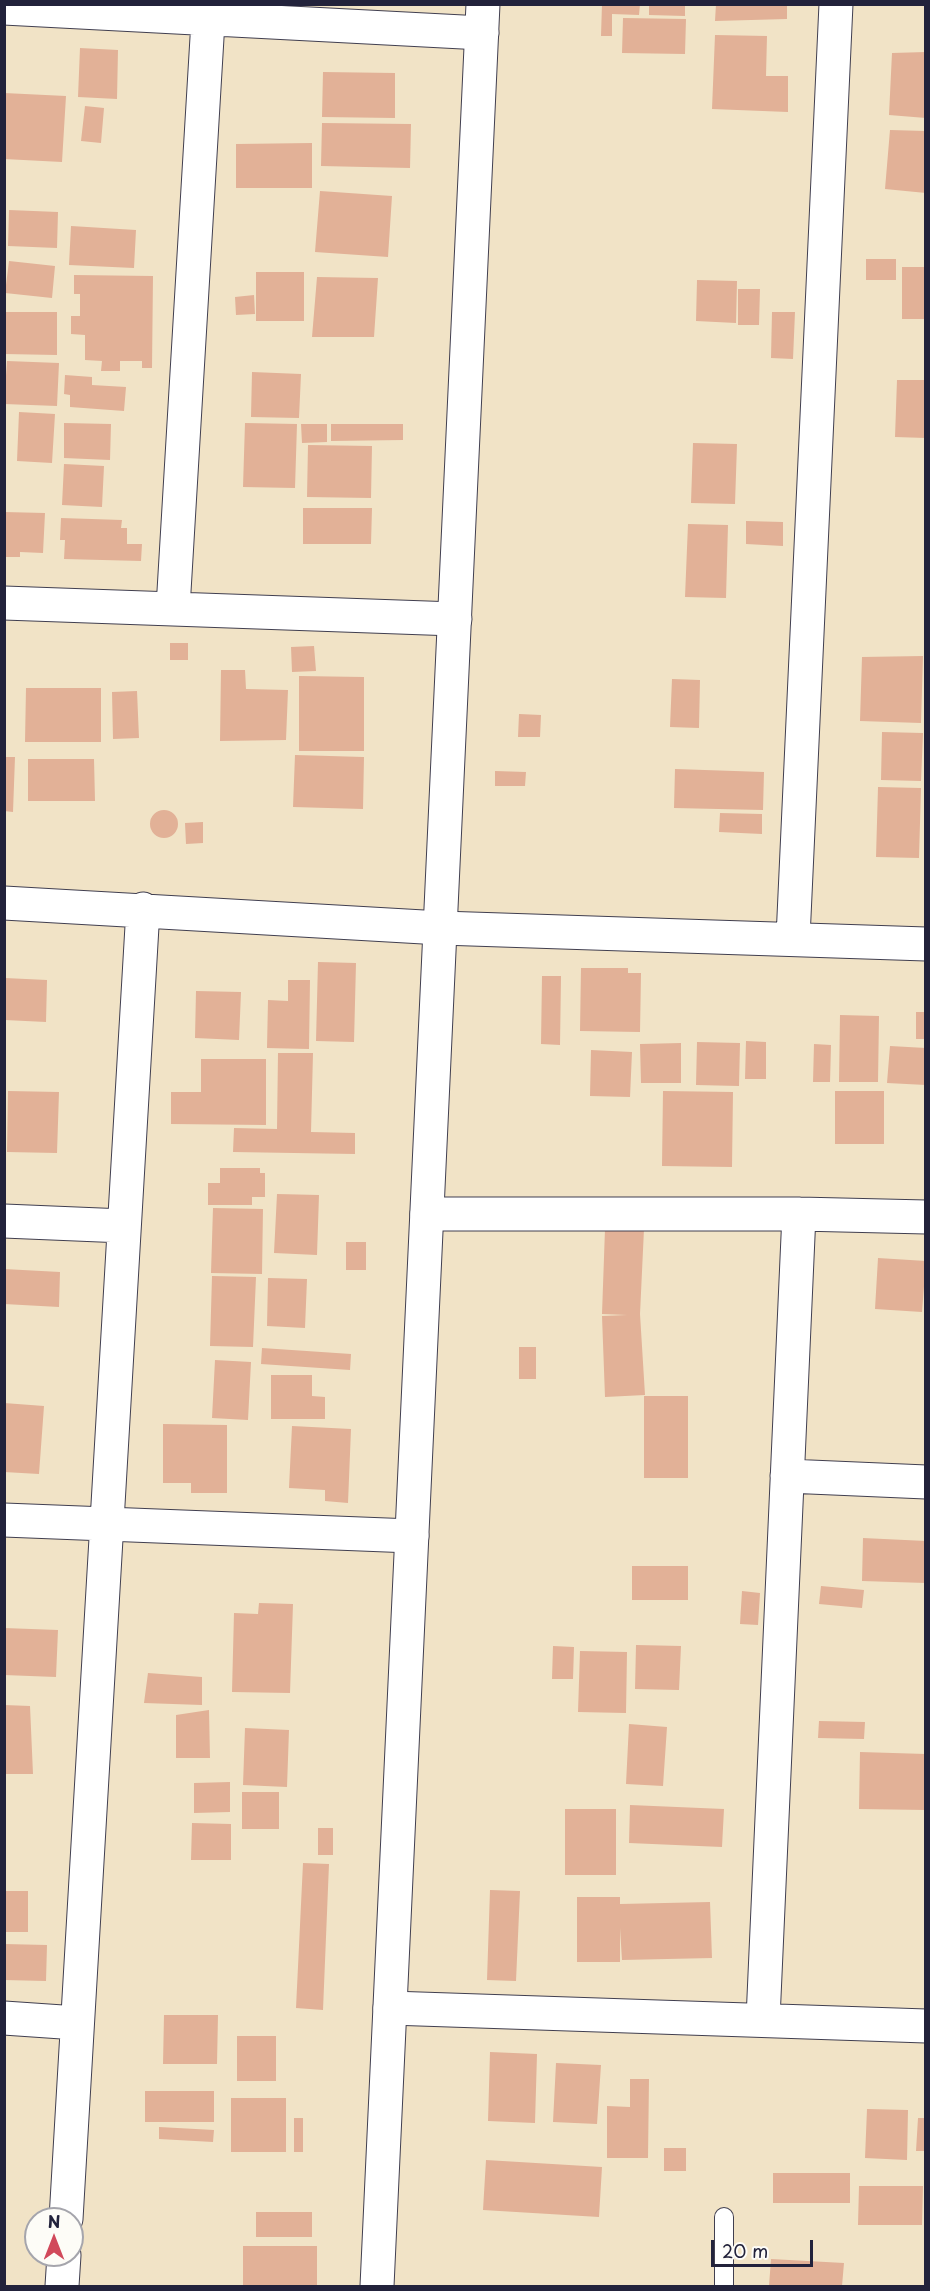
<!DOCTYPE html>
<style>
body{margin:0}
#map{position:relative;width:930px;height:2291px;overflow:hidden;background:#f1e3c6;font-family:"Playpen Sans",sans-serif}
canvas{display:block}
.frame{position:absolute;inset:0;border:6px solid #22223b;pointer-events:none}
.north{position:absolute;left:24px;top:2207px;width:60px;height:60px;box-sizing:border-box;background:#fdfcf7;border:2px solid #a5a5ac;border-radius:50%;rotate:0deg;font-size:16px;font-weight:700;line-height:24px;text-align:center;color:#22223b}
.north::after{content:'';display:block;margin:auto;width:21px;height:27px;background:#d1495b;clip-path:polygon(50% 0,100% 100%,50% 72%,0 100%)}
.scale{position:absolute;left:711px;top:2240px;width:102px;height:27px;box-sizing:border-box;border:3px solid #22223b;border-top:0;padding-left:8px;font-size:18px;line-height:21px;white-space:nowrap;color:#22223b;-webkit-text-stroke:4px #fdfcf7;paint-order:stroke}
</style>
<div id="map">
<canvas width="930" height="2291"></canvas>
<div class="frame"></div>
<div class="north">N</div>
<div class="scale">20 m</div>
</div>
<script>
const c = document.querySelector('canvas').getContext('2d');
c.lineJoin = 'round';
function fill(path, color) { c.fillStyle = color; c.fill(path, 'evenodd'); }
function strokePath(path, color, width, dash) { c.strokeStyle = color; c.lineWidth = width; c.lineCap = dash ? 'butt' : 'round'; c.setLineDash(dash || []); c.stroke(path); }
const building = new Path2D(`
 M602,4H640L639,15L612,14V36H601Z
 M649,4H685V16L649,15Z
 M716,4H787V19L715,21Z
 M623,18L686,19L685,54L622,53Z
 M715,35L767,36L766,76H788V112L712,109Z
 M80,48L118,50L117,99L78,97Z
 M926,52V118L889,115L892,53Z
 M323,72L395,73V118L322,117Z
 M4,93L66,96L62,162L4,159Z
 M85,106L104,108L101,143L81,141Z
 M322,123L411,124L410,168L321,166Z
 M890,130L926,131V193L885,189Z
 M312,143V188H236V144Z
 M320,191L392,196L388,257L315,252Z
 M9,210L58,212L57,248L8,246Z
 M71,226L136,230L134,268L69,265Z
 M866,259H896V280H866Z
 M9,261L55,266L52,298L5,293Z
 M902,267H926V319H902Z
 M256,272H304V321H256Z
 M74,275L153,276L152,368H142V361H120V371H101L102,361L85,360V335L71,334V316H80V294H74Z
 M317,277L378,278L374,337H312Z
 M697,280L737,281L736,323L696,321Z
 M738,289H760L759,325H738Z
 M254,295L255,314L236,315L235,297Z
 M4,312H57V355L4,354Z
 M772,312H795L793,359L771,358Z
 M7,361L59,363L57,406L4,404Z
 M252,372L301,374L299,418L251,417Z
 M65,375L92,377V385L126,387L124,411L70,407V395L64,394Z
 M897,380H926V438L895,437Z
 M19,412L55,414L52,463L17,461Z
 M64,423L111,424L110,460L64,458Z
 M245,423L297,424L295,488L243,487Z
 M301,424H327V442L302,443Z
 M331,424H403V440L331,441Z
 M693,443L737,444L735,504L691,503Z
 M308,445L372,446L371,498L307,497Z
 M64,464L104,466L102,507L62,505Z
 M303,508H372L371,544H303Z
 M4,512L45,513L43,553L20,552V557H4Z
 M61,518L122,520L121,528H127V544H142L141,561L64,559L65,540H60Z
 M746,521L783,522V546L746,544Z
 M688,524L728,525L726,598L685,597Z
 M170,643H188V660H170Z
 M314,646L316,671L292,672L291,647Z
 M923,656L921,723L860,721L862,657Z
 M221,670H245L246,689L288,690L286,740L220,741Z
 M299,676L364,677V751H299Z
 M672,679L700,680L699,728L670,727Z
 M26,688H101V742H25Z
 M137,691L139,738L113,739L112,692Z
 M519,714L541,715L540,737H518Z
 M882,732L923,733L921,781L881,780Z
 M295,755L364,757L363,809L293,807Z
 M4,757H15L13,812L4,811Z
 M28,759H94L95,801H28Z
 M675,769L764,772L763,810L674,808Z
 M495,771L526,772L525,786H495Z
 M878,787L921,788L919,858L876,857Z
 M150 824a14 14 0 1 1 28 0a14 14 0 1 1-28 0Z
 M720,813L762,814V834L719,832Z
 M203,822V843L186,844L185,823Z
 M318,962L356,963L354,1042L316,1041Z
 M581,968H628V973H641L640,1032L580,1031Z
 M542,976H561L560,1045L541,1044Z
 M5,978L47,980L46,1022L5,1020Z
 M288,980H310L309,1049L267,1048L268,1000L288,1001Z
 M196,991L241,992L239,1040L195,1038Z
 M916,1012H926V1039H916Z
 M840,1015L879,1016L878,1082H839Z
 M746,1041L766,1042V1079H745Z
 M697,1042L740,1043L739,1086L696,1085Z
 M681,1043V1083H641L640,1044Z
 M814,1044L831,1045L830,1082H813Z
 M890,1046L926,1048V1085L887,1083Z
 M591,1050L632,1052L630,1097L590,1096Z
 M278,1053H313L311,1132L355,1133V1154L233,1152L234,1128L277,1129Z
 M201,1059H266V1125L171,1124V1092H201Z
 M8,1091L59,1092L57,1153L7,1152Z
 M663,1091L733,1092L732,1167L662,1166Z
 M835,1091H884V1144H835Z
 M220,1168H260V1173H265V1197H252V1205H208V1183H220Z
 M277,1194L319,1195L317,1255L274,1253Z
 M213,1208L263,1209L262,1274L211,1273Z
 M605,1229H644L640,1314L645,1395L605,1397L602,1316L627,1315L602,1314Z
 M346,1242H366V1270H346Z
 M878,1258L926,1261L922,1312L875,1309Z
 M4,1269L60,1272L59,1307L4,1304Z
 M212,1276L256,1277L253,1347L210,1346Z
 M268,1278L307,1279L305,1328L267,1326Z
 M519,1347H536V1379H519Z
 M262,1348L351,1354L350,1370L261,1364Z
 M215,1360L251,1362L248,1420L212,1418Z
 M271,1375H312V1396L325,1397V1419H271Z
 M644,1396H688V1478H644Z
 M4,1403L44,1406L39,1474L4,1472Z
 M163,1424L227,1425V1493H191V1483H163Z
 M292,1426L351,1429L348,1503L325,1501V1490L289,1488Z
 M863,1538L926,1541V1583L862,1581Z
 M632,1566H688V1600H632Z
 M821,1586L864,1590L862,1608L819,1604Z
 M742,1591L760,1593L758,1625L740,1624Z
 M259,1603L293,1604L290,1693L232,1692L234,1613L258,1614Z
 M4,1628L58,1630L56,1677L4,1675Z
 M636,1645L681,1646L679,1690L635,1689Z
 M553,1646L574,1647L573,1679H552Z
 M580,1651L627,1652L626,1713L578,1712Z
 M148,1673L202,1677V1705L144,1703Z
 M4,1705L30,1706L33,1774H4Z
 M209,1710L210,1758H176V1715Z
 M819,1721L865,1722L864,1739L818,1738Z
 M629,1724L667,1727L663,1786L626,1784Z
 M245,1728L289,1730L287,1787L243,1785Z
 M860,1752L926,1754V1810L859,1809Z
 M230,1782V1812L194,1813V1783Z
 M242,1792H279V1829H242Z
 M630,1805L724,1809L722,1847L629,1843Z
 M565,1809H616V1875H565Z
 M192,1823L231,1824V1860H191Z
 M318,1828H333V1855H318Z
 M303,1863L329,1864L323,2010L296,2008Z
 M490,1890L520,1891L516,1981L487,1980Z
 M5,1891H28V1932H5Z
 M577,1897H620V1904L710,1902L712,1958L622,1960L620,1928V1962H577Z
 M4,1944L47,1945L46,1981L4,1980Z
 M164,2015H218L217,2064H163Z
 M237,2036H276V2081H237Z
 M490,2052L537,2054L535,2123L488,2121Z
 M556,2063L601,2065L597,2124L553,2122Z
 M630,2079H649L648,2158H607V2106L630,2107Z
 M145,2091H214V2122H145Z
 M231,2098H286V2152H231Z
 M867,2109L908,2110L907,2160L865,2158Z
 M294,2118H303V2152H294Z
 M918,2118H926V2151H916Z
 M159,2127L214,2130L213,2142L159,2139Z
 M664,2148H686V2171H664Z
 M486,2160L602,2167L599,2217L483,2210Z
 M773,2173H850V2203H773Z
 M859,2186H923L922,2225H858Z
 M256,2212H312V2237H256Z
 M243,2246H317V2286H243Z
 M771,2259L844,2263L842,2286H769Z`);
const service = new Path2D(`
 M724,2217V2286`);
const minor = new Path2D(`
 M4,8L482,33
 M4,603L455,619
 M173,608L209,4
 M4,903L441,928L926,944
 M793,938L836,4
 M427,1214H799L926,1217
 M4,1221L124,1226
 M787,1476L926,1482
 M4,1520L412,1536
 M390,2008L926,2026
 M4,2018L77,2023
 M763,2019L799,1214
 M66,2219L143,909
 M62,2286L64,2255`);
const tertiary = new Path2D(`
 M377,2286L483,4`);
fill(building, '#e2b197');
strokePath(service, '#413f50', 20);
strokePath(minor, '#413f50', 35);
strokePath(tertiary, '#413f50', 35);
strokePath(service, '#fff', 18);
strokePath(minor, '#fff', 33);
strokePath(tertiary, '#fff', 33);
</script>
